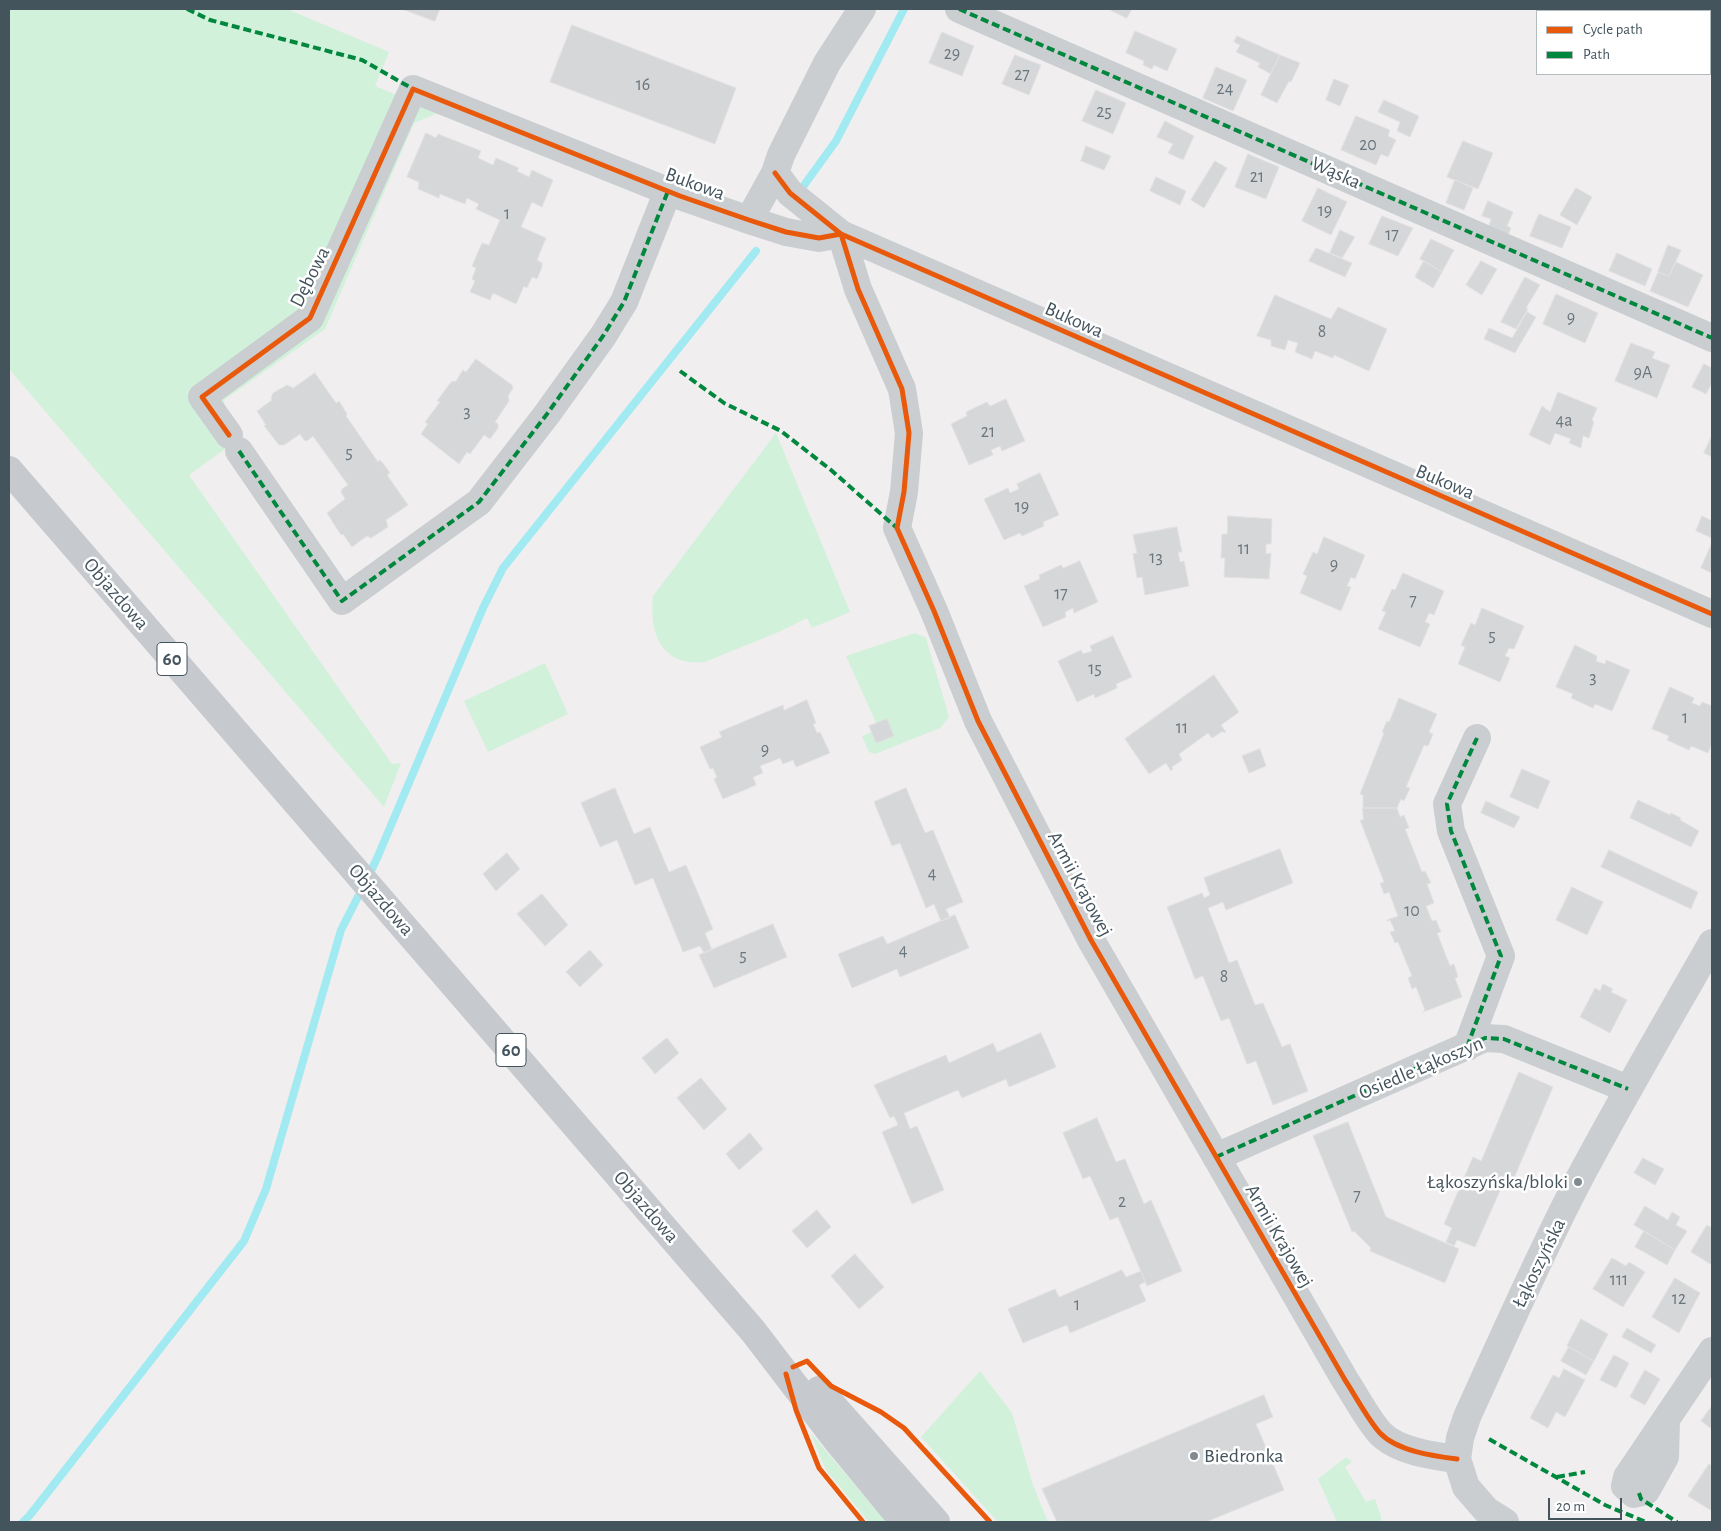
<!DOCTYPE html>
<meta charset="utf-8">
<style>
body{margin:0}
#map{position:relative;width:1721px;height:1531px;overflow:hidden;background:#f0eeef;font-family:"Alegreya Sans",sans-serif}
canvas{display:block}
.frame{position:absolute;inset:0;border:10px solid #44545d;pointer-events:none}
.legend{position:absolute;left:1536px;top:10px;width:175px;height:65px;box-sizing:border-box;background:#fff;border:1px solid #b4bbbe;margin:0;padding:6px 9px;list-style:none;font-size:15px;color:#44545d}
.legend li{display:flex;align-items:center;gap:10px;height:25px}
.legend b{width:25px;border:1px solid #b4bbbe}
.scale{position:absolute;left:1548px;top:1498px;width:74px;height:22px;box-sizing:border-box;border:2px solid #44545d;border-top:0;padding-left:6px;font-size:15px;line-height:18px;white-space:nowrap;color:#44545d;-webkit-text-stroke:4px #fff;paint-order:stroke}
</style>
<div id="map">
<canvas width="1721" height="1531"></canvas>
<div class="frame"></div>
<ul class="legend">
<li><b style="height:6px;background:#e8590c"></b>Cycle path</li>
<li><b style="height:6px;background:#00873e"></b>Path</li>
</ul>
<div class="scale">20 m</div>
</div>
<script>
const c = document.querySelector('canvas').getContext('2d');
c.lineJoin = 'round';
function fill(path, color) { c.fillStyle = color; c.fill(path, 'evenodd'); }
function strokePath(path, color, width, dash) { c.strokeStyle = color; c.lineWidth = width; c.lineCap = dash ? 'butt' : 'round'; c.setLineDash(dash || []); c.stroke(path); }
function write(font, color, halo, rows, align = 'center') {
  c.font = font + ' "Alegreya Sans",sans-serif'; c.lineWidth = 5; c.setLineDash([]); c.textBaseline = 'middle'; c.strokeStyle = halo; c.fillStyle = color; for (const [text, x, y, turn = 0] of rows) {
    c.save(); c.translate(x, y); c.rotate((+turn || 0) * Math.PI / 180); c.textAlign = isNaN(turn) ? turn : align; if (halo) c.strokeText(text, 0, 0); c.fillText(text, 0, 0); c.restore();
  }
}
const green = new Path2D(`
 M9,9H287L389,52L375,86L438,113L414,123L325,329L224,400L226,418L240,438L189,475L392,764L401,763L384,807L9,369Z
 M776,433L850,612L812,628L807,618L781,631L705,662C661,667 649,633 653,596Z
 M915,633L926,638L949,717L940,728L875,754L869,752L862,736L879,729L846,656Z
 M545,663L568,714L488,752L464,701Z
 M980,1371L1012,1413L1033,1485L1048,1522H998L921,1437Z
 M810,1432L886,1522H869L826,1470Z
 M1345,1458H1348L1352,1462L1345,1467L1366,1502L1375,1499L1381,1516V1522H1337L1318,1479Z`);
const stream = new Path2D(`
 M802,188L836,141L904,9
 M368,877L378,856L483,608L503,568L756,251
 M23,1522L30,1515L244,1241L266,1189L341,930L363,887`);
const building = new Path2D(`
 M402,9H440L435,21Z
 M1108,9H1132L1127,18Z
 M572,25L736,88L715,144L550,82Z
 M1135,31L1177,49L1167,71L1154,65L1152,69L1143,65L1144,61L1126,53Z
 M942,32L974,46L962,76L929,63Z
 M1237,36L1280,55L1271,74L1258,67L1260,63L1236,52L1240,45L1234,42Z
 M1015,55L1041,65L1029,95L1002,84Z
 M1280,55L1300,63L1291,82L1289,81L1277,103L1261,95Z
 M1216,67L1247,80L1233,111L1203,98Z
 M1334,79L1349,85L1340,106L1326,100Z
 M1096,90L1126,103L1113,134L1082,121Z
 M1384,100L1419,116L1410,137L1397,131L1400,122L1378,112Z
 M1356,116L1390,130L1388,136L1396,140L1388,157L1381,154L1376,165L1341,150Z
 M1165,121L1194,136L1183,160L1168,153L1173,144L1157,137Z
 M426,133L436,138L438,134L481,151L478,158L493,165L496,158L519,168L517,171L529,177L532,170L553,180L542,207L532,202L521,227L546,238L537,260L542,263V267L537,279L532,277L527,288L524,286L516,304L493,293L490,300L470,292L475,281L472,279L476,268L472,266L482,243L489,245L500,220L476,209L479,204L467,198L465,204L440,194L439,198L418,189L419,182L407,177Z
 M1463,141L1493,153L1478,189L1447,177Z
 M1086,146L1111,156L1104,170L1081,161Z
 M1248,154L1279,167L1266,199L1235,187Z
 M1215,161L1227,168L1204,208L1191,200Z
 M1156,177L1186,191L1180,205L1150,191Z
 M1455,180L1473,188L1464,210L1446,203Z
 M1318,188L1347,202L1331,235L1302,221Z
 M1576,188L1592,197L1577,225L1560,215Z
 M1488,201L1513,212L1507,226L1511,228L1508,235L1489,226L1491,219L1482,216Z
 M1539,214L1571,227L1562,248L1530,236Z
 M1382,216L1413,228L1398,256L1369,244Z
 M1340,230L1355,237L1342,258L1330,253Z
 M1431,239L1454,250L1442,272L1420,259Z
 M1668,245L1681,250L1669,276L1658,272Z
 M1316,248L1352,263L1345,277L1309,261Z
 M1617,253L1652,269L1645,286L1609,271Z
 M1424,261L1442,272L1433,288L1415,277Z
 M1481,261L1497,269L1482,295L1466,285Z
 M1676,262L1703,275L1688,307L1650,291L1658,272L1669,276Z
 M1525,277L1540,285L1526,308L1528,309L1516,329L1501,322Z
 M1556,294L1598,313L1585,343L1543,324Z
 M1275,295L1331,319L1338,307L1387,329L1369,371L1334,355L1333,358L1315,351L1312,359L1295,352L1298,343L1288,340L1285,350L1271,346V340L1257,336Z
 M1527,312L1536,317L1515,353L1484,339L1489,328L1512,338Z
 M1631,343L1655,352L1652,358L1670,365L1657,398L1615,381Z
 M476,359L512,385L513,388L508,396L509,401L495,422L498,424V428L490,439L484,435L470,454L467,452L459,464L421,434L428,424L425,422L440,402L437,401L451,382L456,381L463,370L466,372Z
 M1704,364L1712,368V383L1706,394L1692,387Z
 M315,373L336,403L339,401L347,414L346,416L378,462L379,460L382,462L390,473L387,475L408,505L386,520L388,527L371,538L367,536L352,547L343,534L341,535L327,513L345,499L341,492L342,489L348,485L313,436L307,441L304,440L300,434L284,445H279L265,427L264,426L266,425L257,411L272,400L271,398L273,393L287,385L293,388Z
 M1558,392L1597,408L1592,420L1594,422L1589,438L1583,436L1581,448L1569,443L1571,439L1555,433L1550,445L1529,435L1542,406L1550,412Z
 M1006,399L1025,441L1002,451L1000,446L991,450L993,455L969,465L951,424L967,416L966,412L987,402L990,406Z
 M1711,438L1712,439V457L1704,453Z
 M1040,473L1059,515L1043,522L1044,526L1022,536L1020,533L1004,540L984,499L1008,488L1010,493L1019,489L1017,484Z
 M1228,516L1272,519L1271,544H1266V554L1271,553L1269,579L1224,577L1225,558H1221L1222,534H1227Z
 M1702,516L1712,521V538L1696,531Z
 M1177,527L1182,552H1178L1180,562L1184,561L1189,586L1145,595L1142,577L1137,578L1133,554L1137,553L1133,535Z
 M1324,537L1365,555L1355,579L1351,577L1347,586L1351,587L1341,611L1300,593L1307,576L1303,574L1313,552L1317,554Z
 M1712,543V573L1701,568Z
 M1080,561L1098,602L1074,613L1073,608L1065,612L1066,617L1043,627L1024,586L1040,579L1039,575L1061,565L1063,568Z
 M1403,573L1444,591L1434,615L1429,613L1425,622L1430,624L1420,647L1378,629L1386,612L1382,611L1392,589L1395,590Z
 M1482,608L1524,626L1514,649L1509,648L1505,656L1510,658L1500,682L1458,664L1465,647L1461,645L1471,623L1475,625Z
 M1113,636L1132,677L1116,684L1117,688L1095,698L1094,694L1077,702L1058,661L1081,650L1083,654L1092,651L1090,646Z
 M1575,645L1597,656L1596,661L1605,664L1606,660L1630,670L1612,711L1595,704L1593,708L1571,698L1573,694L1556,687Z
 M1214,675L1239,712L1221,725L1226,732L1224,733L1223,731L1212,738L1208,733L1179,754L1182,760L1172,767L1173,769L1171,771L1166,763L1149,774L1125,739Z
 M1670,687L1694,698L1692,703L1700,706L1702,702L1712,706V743L1708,753L1691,746L1689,750L1667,740L1669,736L1652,729Z
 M1399,698L1437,714L1429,732L1433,734L1428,746L1424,745L1406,787L1410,788L1404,801L1401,799L1397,808H1363V795L1360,794L1384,733L1382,732L1387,721L1389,722Z
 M807,700L816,723L813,724L817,733L820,732L830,753L796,767L793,760L783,764L780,758L760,766L763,773L753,777L756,785L723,799L714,779L717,777L713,768L710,769L700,747L722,737L719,732L783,705L784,710Z
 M887,719L894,736L876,743L869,726Z
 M1260,749L1266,766L1249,773L1242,756Z
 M1522,769L1550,781L1538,809L1510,797Z
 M615,788L634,834L650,827L669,872L686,865L713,929L705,933L712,950L704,953L700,946L683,952L653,878L635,885L617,840L600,847L581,803Z
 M906,788L925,833L933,830L963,902L946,909L950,918L941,921L934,904L926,908L900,843L892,846L874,802Z
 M1638,800L1670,815L1671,813L1681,818L1680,820L1699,831L1691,847L1630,818Z
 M1486,801L1520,817L1514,828L1481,813Z
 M1363,808H1397L1400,817L1404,815L1409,828L1405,829L1422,872L1425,871L1431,883L1427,884L1434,903L1426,906L1432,921L1436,920L1441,932L1437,933L1450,966L1454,964L1458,977L1455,978L1462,997L1423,1012L1425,1010L1416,987L1412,989L1408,978L1412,976L1398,942L1395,943L1390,932L1395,931L1390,920L1387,921V920L1398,916L1389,892L1384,894L1380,883L1384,882L1360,820H1363Z
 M1280,849L1293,883L1226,910L1223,902L1208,908L1229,963L1237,960L1255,1005L1263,1003L1282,1047L1290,1044L1308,1091L1273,1105L1256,1061L1247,1064L1229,1018L1221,1021L1203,976L1195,979L1167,907L1202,893L1204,898L1210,895L1204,878Z
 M1609,850L1698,892L1691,909L1601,867Z
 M507,853L520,869L496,891L483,874Z
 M1572,887L1603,902L1587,935L1556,920Z
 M542,894L568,925L545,946L517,914Z
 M955,915L969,948L900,977L897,969L852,988L838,954L883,936L887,944Z
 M773,924L787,957L714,988L699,955Z
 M590,950L603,965L580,987L566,972Z
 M1603,984L1613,989L1611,992L1627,1000L1610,1033L1580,1017L1595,988L1600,991Z
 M1041,1033L1056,1067L1009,1087L1006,1079L962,1098L958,1090L904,1113L910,1129L917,1126L944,1190L912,1204L882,1132L898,1125L894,1116L890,1118L874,1085L946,1055L949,1063L993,1043L997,1052Z
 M667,1038L679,1053L655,1074L642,1058Z
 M1519,1072L1553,1087L1514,1178L1507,1175L1475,1247L1457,1240L1454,1246L1446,1242L1452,1228L1444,1224L1473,1157L1481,1161Z
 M701,1078L727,1109L704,1130L677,1098Z
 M1097,1118L1116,1162L1125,1159L1144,1204L1151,1200L1182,1271L1147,1286L1118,1217L1110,1220L1090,1176L1083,1179L1063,1133Z
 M1348,1122L1386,1217L1459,1249L1445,1283L1370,1251L1371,1248L1354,1231L1352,1232L1313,1136Z
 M750,1133L763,1149L739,1170L726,1154Z
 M1643,1158L1664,1169L1655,1185L1634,1173Z
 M1645,1206L1668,1220L1672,1212L1680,1217L1676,1225L1687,1231L1675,1250L1634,1225Z
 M817,1210L831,1227L807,1248L792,1231Z
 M1707,1225L1712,1228V1265L1691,1252Z
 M1644,1231L1675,1250L1667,1265L1635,1247Z
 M855,1254L884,1287L859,1309L831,1276Z
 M1612,1258L1626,1266L1629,1262L1645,1272L1623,1307L1593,1289Z
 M1122,1270L1126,1277L1141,1271L1145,1282L1139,1285L1146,1301L1070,1333L1067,1325L1023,1343L1008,1309L1055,1289L1059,1297Z
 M1675,1278L1700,1293L1679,1333L1652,1317Z
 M1581,1319L1608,1334L1594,1361L1567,1346Z
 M1627,1328L1656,1345L1651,1353L1622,1337Z
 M1569,1347L1594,1361L1586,1375L1561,1361Z
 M1614,1355L1629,1363L1616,1388L1600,1380Z
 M1564,1369L1585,1380L1565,1417L1556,1412L1548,1428L1530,1418L1553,1375L1559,1378Z
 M1645,1370L1660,1379L1645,1405L1630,1397Z
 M1264,1395L1273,1417L1256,1424L1284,1490L1206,1522H1057L1042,1489Z
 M1712,1406V1429L1701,1421Z
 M1709,1464L1712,1466V1511L1688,1496Z`);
const minor = new Path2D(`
 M959,9L1712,338
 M775,173L790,193L841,234L858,289L902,389L909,433L904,492L897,528L934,611L978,721L1091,940L1345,1380C1355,1395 1368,1420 1380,1433C1397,1451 1433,1456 1457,1459
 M749,220L775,173L781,155L827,63L862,9
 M229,435L202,397L310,318L413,89L680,196L749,220L786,232L819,238L841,234L1712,614
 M239,451L342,601L479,502L547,414L603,336L624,302L668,191
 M1467,1047L1501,956L1451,831L1447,804L1477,738
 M1216,1157L1485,1038L1504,1039L1628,1089
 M1666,1420L1665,1457L1646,1491L1634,1494L1625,1486L1627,1477L1712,1351`);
const tertiary = new Path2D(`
 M1505,1522L1486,1510L1466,1487L1457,1459L1460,1438L1467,1417C1503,1338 1538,1258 1578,1181C1621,1100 1667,1022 1712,943`);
const primary = new Path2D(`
 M9,470L753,1331L835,1438L904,1522
 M819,1390L936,1522`);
const quiet = new Path2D(`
 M187,9L210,20L362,60L413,89
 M959,9L1712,338
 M680,371L724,403L781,431L831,470L897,528
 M239,451L342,601L479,502L547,414L603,336L624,302L668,191
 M1467,1047L1501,956L1451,831L1447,804L1477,738
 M1216,1157L1485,1038L1504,1039L1628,1089
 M1489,1439L1605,1505L1646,1522
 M1557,1477L1585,1472
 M1639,1493L1641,1499L1677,1522`);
const cycleway = new Path2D(`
 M775,173L790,193L841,234L858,289L902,389L909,433L904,492L897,528L934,611L978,721L1091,940L1345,1380C1355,1395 1368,1420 1380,1433C1397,1451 1433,1456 1457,1459
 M229,435L202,397L310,318L413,89L680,196L749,220L786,232L819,238L841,234L1712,614
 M793,1367L807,1361L831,1386L881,1412L904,1428L990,1522
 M786,1374L796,1410L819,1468L863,1522`);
const markers = [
 [1578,1182,5,"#808a90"],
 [1194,1456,5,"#808a90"]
];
const numberNames = [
 ["29",952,54],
 ["27",1022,75],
 ["16",643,85],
 ["24",1225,89],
 ["25",1104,112],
 ["20",1368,145],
 ["21",1257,177],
 ["19",1325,211],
 ["1",507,214],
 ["17",1392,235],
 ["9",1571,318],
 ["8",1322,332],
 ["9A",1643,373],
 ["3",467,412],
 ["4a",1564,421],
 ["21",988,432],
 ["5",349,453],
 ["19",1022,507],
 ["11",1244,549],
 ["13",1156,558],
 ["9",1334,565],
 ["17",1061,594],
 ["7",1413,601],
 ["5",1492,636],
 ["15",1095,669],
 ["3",1593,678],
 ["1",1685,718],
 ["11",1182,728],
 ["9",765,750],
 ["4",932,874],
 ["10",1412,911],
 ["4",903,951],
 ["5",743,956],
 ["8",1224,977],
 ["7",1357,1196],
 ["2",1122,1202],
 ["111",1619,1280],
 ["12",1679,1299],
 ["1",1077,1305]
];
const shields = [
 [172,659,30],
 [511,1050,30]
];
const shieldNames = [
 ["60",172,659],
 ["60",511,1050]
];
const streetNames = [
 ["Wąska",1336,173,24],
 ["Bukowa",695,184,20],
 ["Dębowa",310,277,-63],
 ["Bukowa",1074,320,24],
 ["Bukowa",1445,482,23],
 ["Objazdowa",116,594,49],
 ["Armii Krajowej",1080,884,62],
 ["Objazdowa",381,900,49],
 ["Osiedle Łąkoszyn",1421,1068,-23],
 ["Objazdowa",646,1207,49],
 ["Armii Krajowej",1279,1236,60],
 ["Łąkoszyńska",1539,1263,-64]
];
const poiNames = [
 ["Łąkoszyńska/bloki",1568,1182],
 ["Biedronka",1204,1456,"left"]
];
fill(green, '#d1f1da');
strokePath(stream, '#a2eaf2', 8);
fill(building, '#d6d7d9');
strokePath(building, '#e1e0e2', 1);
strokePath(minor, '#caced0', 28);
strokePath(tertiary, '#caced0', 28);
strokePath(primary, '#c6cace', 28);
strokePath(quiet, '#00873e', 4, [8, 4]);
strokePath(cycleway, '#e8590c', 5);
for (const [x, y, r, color] of markers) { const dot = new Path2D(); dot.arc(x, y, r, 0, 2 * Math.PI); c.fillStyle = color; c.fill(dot); strokePath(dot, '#fff', 2); }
write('18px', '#6a767d', null, numberNames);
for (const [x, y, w] of shields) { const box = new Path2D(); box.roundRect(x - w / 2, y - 16.5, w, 33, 4); c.fillStyle = '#fff'; c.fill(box); strokePath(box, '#44545d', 1); }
write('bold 19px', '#44545d', null, shieldNames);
write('20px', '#44545d', '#fff', streetNames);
write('20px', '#44545d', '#fff', poiNames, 'right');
</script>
